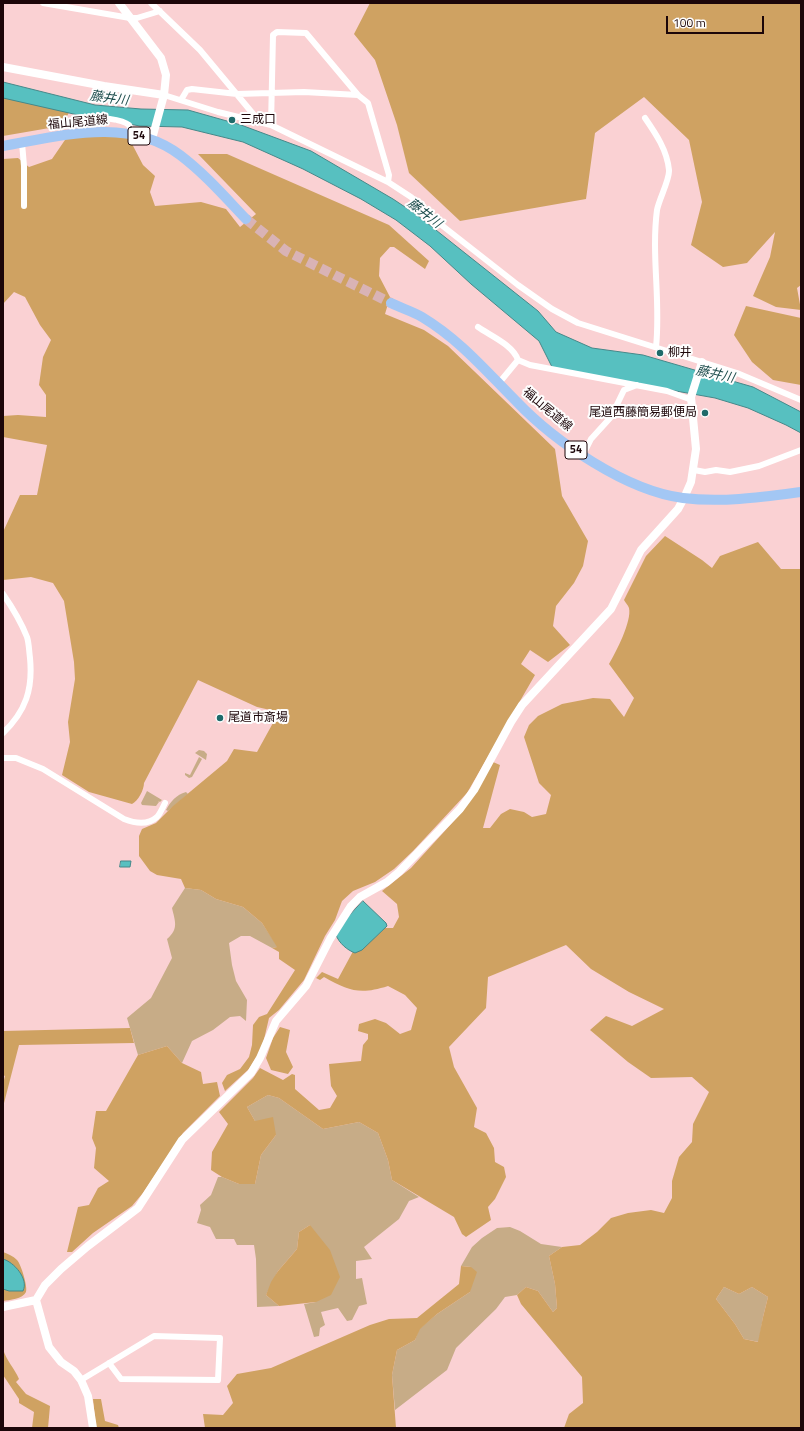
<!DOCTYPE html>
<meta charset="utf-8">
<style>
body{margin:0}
#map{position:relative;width:804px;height:1431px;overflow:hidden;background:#fad1d3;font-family:"Titillium Web",sans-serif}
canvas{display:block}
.frame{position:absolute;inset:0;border:4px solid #1c0609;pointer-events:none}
.scale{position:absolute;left:666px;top:16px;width:98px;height:18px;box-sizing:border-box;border:2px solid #1c0609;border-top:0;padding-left:5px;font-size:12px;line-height:14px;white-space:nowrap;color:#1c0609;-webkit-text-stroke:3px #fefefe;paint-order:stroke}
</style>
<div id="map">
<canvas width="804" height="1431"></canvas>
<div class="frame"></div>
<div class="scale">100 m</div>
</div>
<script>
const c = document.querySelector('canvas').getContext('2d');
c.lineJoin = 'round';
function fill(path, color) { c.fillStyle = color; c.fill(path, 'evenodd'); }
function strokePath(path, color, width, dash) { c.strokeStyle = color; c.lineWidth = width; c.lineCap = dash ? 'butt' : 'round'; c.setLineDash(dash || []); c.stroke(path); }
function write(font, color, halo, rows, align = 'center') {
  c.font = font + ' "Titillium Web","Noto Sans JP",sans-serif'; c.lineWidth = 4; c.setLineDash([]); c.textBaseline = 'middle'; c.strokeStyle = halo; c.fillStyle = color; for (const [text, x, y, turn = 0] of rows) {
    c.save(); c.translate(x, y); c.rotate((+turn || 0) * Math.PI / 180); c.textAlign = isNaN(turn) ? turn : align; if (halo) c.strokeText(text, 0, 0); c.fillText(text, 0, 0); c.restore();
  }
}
const green = new Path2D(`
 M199,750L204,751L207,754L206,760L195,753Z
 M199,757L202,759L192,777L189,778L185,775V773L190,775Z
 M147,791L162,800L160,802L158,801L159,802L156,806L142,805L141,803Z
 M186,792L188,794L168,811L166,810C171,801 176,795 186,792Z
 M185,888L201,890L216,899L243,907L262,923L278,947L272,948L250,936H241L229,943L232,965L236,981L247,1000L246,1021L240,1016L230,1017L213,1030L192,1041L182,1063L167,1046L138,1055L127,1018L151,998L172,958L167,939C179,929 175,921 172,908Z
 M268,1095L279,1098L323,1129L359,1122L378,1133L388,1160L392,1180L419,1197L409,1201L399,1219L364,1247L372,1259L356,1261V1279L362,1278L367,1304L359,1306L352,1320L347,1321L338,1308L321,1312L325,1325L320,1328L319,1336L314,1337L304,1304L316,1302L310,1225L299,1232L297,1249L278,1271L266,1295L279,1306L257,1307L256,1259L254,1245H237L234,1239H216L210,1227L197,1223L201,1210L200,1205L211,1195L218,1177H222L239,1184H255L261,1155L276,1135L255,1121L247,1107Z
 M510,1227L520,1231L541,1244L562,1247L549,1256L555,1284L557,1308L553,1312L538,1291L526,1287L517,1295L505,1297L496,1309L456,1348L447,1370L395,1410L392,1375L397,1350L415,1340L419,1329L437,1314L470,1292L471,1267L461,1266L472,1247L482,1238L497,1228Z
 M724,1287L739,1294L752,1287L768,1297L763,1317L759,1342L744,1339L735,1324L716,1299Z`);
const forest = new Path2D(`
 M370,3H801V285L797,288L801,310L776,307L753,296L770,257L775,232L747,263L723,267L691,245L702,202L689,140L644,97L595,133L586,199L460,221L409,173L397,125L375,60L354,34Z
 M3,97L73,106L61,126L3,136Z
 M121,129L131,142L143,165L155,176L150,192L155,206L201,202L226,209L240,227L256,214L198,154H227L389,225L429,261L425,269L394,247H390L380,258L379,276L390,297L385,314L424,330L448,346L555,449L562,496L588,541L583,566L574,583L556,606L553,626L570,645L548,662L530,650L521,664L535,675L467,793L413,851L394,869L375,882L353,891L342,901L335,920L325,936L304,980L279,1010L269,1018L262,1048L249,1069L225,1091L222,1083L227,1075L240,1069L249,1057L252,1045L253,1025L259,1017L267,1014L295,970L279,959V952L272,948L277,947L262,923L243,907L216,899L201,890L185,888L181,879L157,875L150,871L139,856V836L142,829L156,823L173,806L227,761L234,749L257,752L279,712L257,707L198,680L144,783C144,790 138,801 132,804L89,792L62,775L70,742L68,722L75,679L74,662L64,601L53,583L31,577L3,580V532L20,495H37L47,445L3,437V416L18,415L46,417V395L39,385L43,357L51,340L40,325L25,297L14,292L3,304V159L18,158L29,167L52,159L67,137Z
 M746,306L801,318V385L773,380L752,362L734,335Z
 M665,536L702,560L712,568L720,556L758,542L781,569H801V1428H564L569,1414L583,1403L582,1377L521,1304L517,1295L526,1287L538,1291L553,1312L557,1308L555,1284L549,1256L562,1247L580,1245L597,1232L611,1218L628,1213L651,1210L664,1213L672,1198V1181L679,1157L692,1142L693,1124L709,1092L692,1077L651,1078L628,1062L590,1030L606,1016L632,1026L664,1009L629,992L591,969L566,945L488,977L486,1008L449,1047L454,1067L477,1108L474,1127L486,1133L494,1148L495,1162L504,1167L506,1177L495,1199L488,1207L491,1220L466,1237L462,1234L454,1217L392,1180L388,1160L378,1133L359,1122L323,1129L279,1098L268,1095L247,1107L255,1121L273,1117L276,1135L261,1155L255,1184H239L222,1177L211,1170L212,1152L228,1124L219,1112L253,1078L260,1068L283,1080L292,1074L295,1075V1089L319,1110L330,1108L337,1096L331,1086L329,1064L361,1061L363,1045L368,1039V1034L358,1031L359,1024L375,1019L386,1023L400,1034L411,1030L417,1008L405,995L388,986C360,995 349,991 324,977L320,980L316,978L322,972L338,979L357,944L375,937L385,928H393L399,917L397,904L382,891L411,868L463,811L493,762L500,765L483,828H490L501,814L510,809L524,812L532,817L546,814L551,795L539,783L524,737L529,725L538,716L562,704L593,698L610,699L624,717L634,698L609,664C616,652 632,621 629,608C628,605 625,602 624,600L646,556ZM724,1287L739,1294L752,1287L768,1297L763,1317L758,1342L744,1339L735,1324L716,1299Z
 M280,1027L290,1030L286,1052L293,1067L288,1074L271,1070L266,1058L273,1038Z
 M130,1028L134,1043L19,1045L3,1107V1084L5,1076L3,1075V1031Z
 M167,1046L182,1063L201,1072L203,1084L217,1082L220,1096L183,1133L143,1193L132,1206L93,1233L72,1252H67L78,1207L89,1205L98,1188L109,1181L94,1168L96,1148L92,1138L96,1111H106L138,1055Z
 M310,1225L330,1250L340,1277L331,1295L316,1302L279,1306L266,1295L271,1282L278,1271L297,1249L299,1232Z
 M3,1252C8,1254 13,1256 17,1260C21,1264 28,1287 26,1292C23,1299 9,1300 3,1301Z
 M461,1266L471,1267L477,1272L470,1292L437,1314L420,1329L415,1340L397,1350L392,1375L396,1428H205L203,1414L223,1415L233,1403L227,1386L237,1374L271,1368L370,1325L389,1319L417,1318L459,1284Z
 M3,1349C6,1360 15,1369 19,1379L16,1382L26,1394L50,1406L48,1428H32L34,1412L19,1403V1399L3,1375Z
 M93,1399H101L105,1421L118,1425L119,1428H96Z`);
const water = new Path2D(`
 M3,82L95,105L141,109L188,110L241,125L311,151L393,199L417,215L538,311L556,332L592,348L643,355L753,387L801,412V433L786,425L748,408L715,398L553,369L539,341L471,284L430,246L396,220L361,199L303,169L243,142L182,127L140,126L78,115L3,98Z
 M121,861H131L130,867H120Z
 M363,901L386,923L387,926L362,950L355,953C347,950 339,943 336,935L348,917Z
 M3,1259C14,1262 29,1279 23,1291H9L3,1289Z`);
const primaryTunnel = new Path2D(`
 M246,219L286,251L391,303`);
const minor = new Path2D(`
 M43,3L130,18H137L160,11
 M151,3L200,50L254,115L255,122
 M164,95L218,112L271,125L388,182L411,197L444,227L518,285L552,309L578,323L737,373L801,400
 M181,100L187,90L192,89L237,94L304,92L358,95
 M89,118C98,117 122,119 129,125C131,128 131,131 131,134
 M645,118C656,134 667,150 669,170C670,179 659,199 657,210C651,256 661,302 656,347
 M271,125L273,35L277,32L306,33L358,95L368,103L389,175L388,182
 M22,143L24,166V206
 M478,327C491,336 513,345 518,360L530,365L667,391L692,400
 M499,383L518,360
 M583,455L591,439L611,417L624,390L637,385
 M694,470L705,472L716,470L730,472L759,466L801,450
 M3,594C12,607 21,622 27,637C29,643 29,651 30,658C33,689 26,711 3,733
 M3,758H16L43,769L124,819C134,823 147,826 157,817C160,814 163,807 165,803
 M81,1380L154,1336L220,1338L218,1380L121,1379L109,1363`);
const tertiary = new Path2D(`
 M119,3L161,58L166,75L164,95L152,139
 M3,67L104,86L164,95
 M36,1300L49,1347L61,1362L74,1371L81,1380L88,1396L93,1428
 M3,1307L36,1300L45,1285L61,1269L88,1246L138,1208L182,1140L251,1073L260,1058L276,1021L306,986L330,939L351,906L360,897L387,882L399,872L460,809L474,790L511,722L522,705L611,609L641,550L678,509L684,498L691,482L696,449L691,397L702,362`);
const primary = new Path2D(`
 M3,146C60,136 129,116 180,155C204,173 225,197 246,219
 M391,303C401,308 412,311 422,317C460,340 485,370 516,401C555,442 627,491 683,498C722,503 763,497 801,492`);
const markers = [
 [232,120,4,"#1e6a6a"],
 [660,353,4,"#1e6a6a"],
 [705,413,4,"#1e6a6a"],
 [220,718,4,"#1e6a6a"]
];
const shields = [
 [139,136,22],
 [576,450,22]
];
const shieldNames = [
 ["54",139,136],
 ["54",576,450]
];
const poiNames = [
 ["三成口",240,120],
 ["柳井",668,353],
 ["尾道西藤簡易郵便局",697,413,"right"],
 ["尾道市斎場",228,718]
];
const streetNames = [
 ["福山尾道線",78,123,-5],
 ["福山尾道線",547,410,40]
];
const waterNames = [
 ["藤井川",109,99,8],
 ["藤井川",424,214,38],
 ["藤井川",715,375,12]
];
fill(green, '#c7ac87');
fill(forest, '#cfa262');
fill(water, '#57c0c0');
strokePath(water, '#458889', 1);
strokePath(primaryTunnel, '#d9b3b5', 10, [10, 5]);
strokePath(minor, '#fff', 6);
strokePath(tertiary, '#fff', 8);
strokePath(primary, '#a3c7f4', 10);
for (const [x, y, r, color] of markers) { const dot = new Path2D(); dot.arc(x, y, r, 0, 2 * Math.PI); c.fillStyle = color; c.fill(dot); strokePath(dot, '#fefefe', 1.5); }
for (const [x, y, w] of shields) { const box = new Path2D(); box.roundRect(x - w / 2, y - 9, w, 18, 3); c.fillStyle = '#fefefe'; c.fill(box); strokePath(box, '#1c0609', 1); }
write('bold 11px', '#1c0609', null, shieldNames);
write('12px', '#1c0609', '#fefefe', poiNames, 'left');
write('12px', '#1c0609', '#fefefe', streetNames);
write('italic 13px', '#1e4d4d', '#fefefe', waterNames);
</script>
